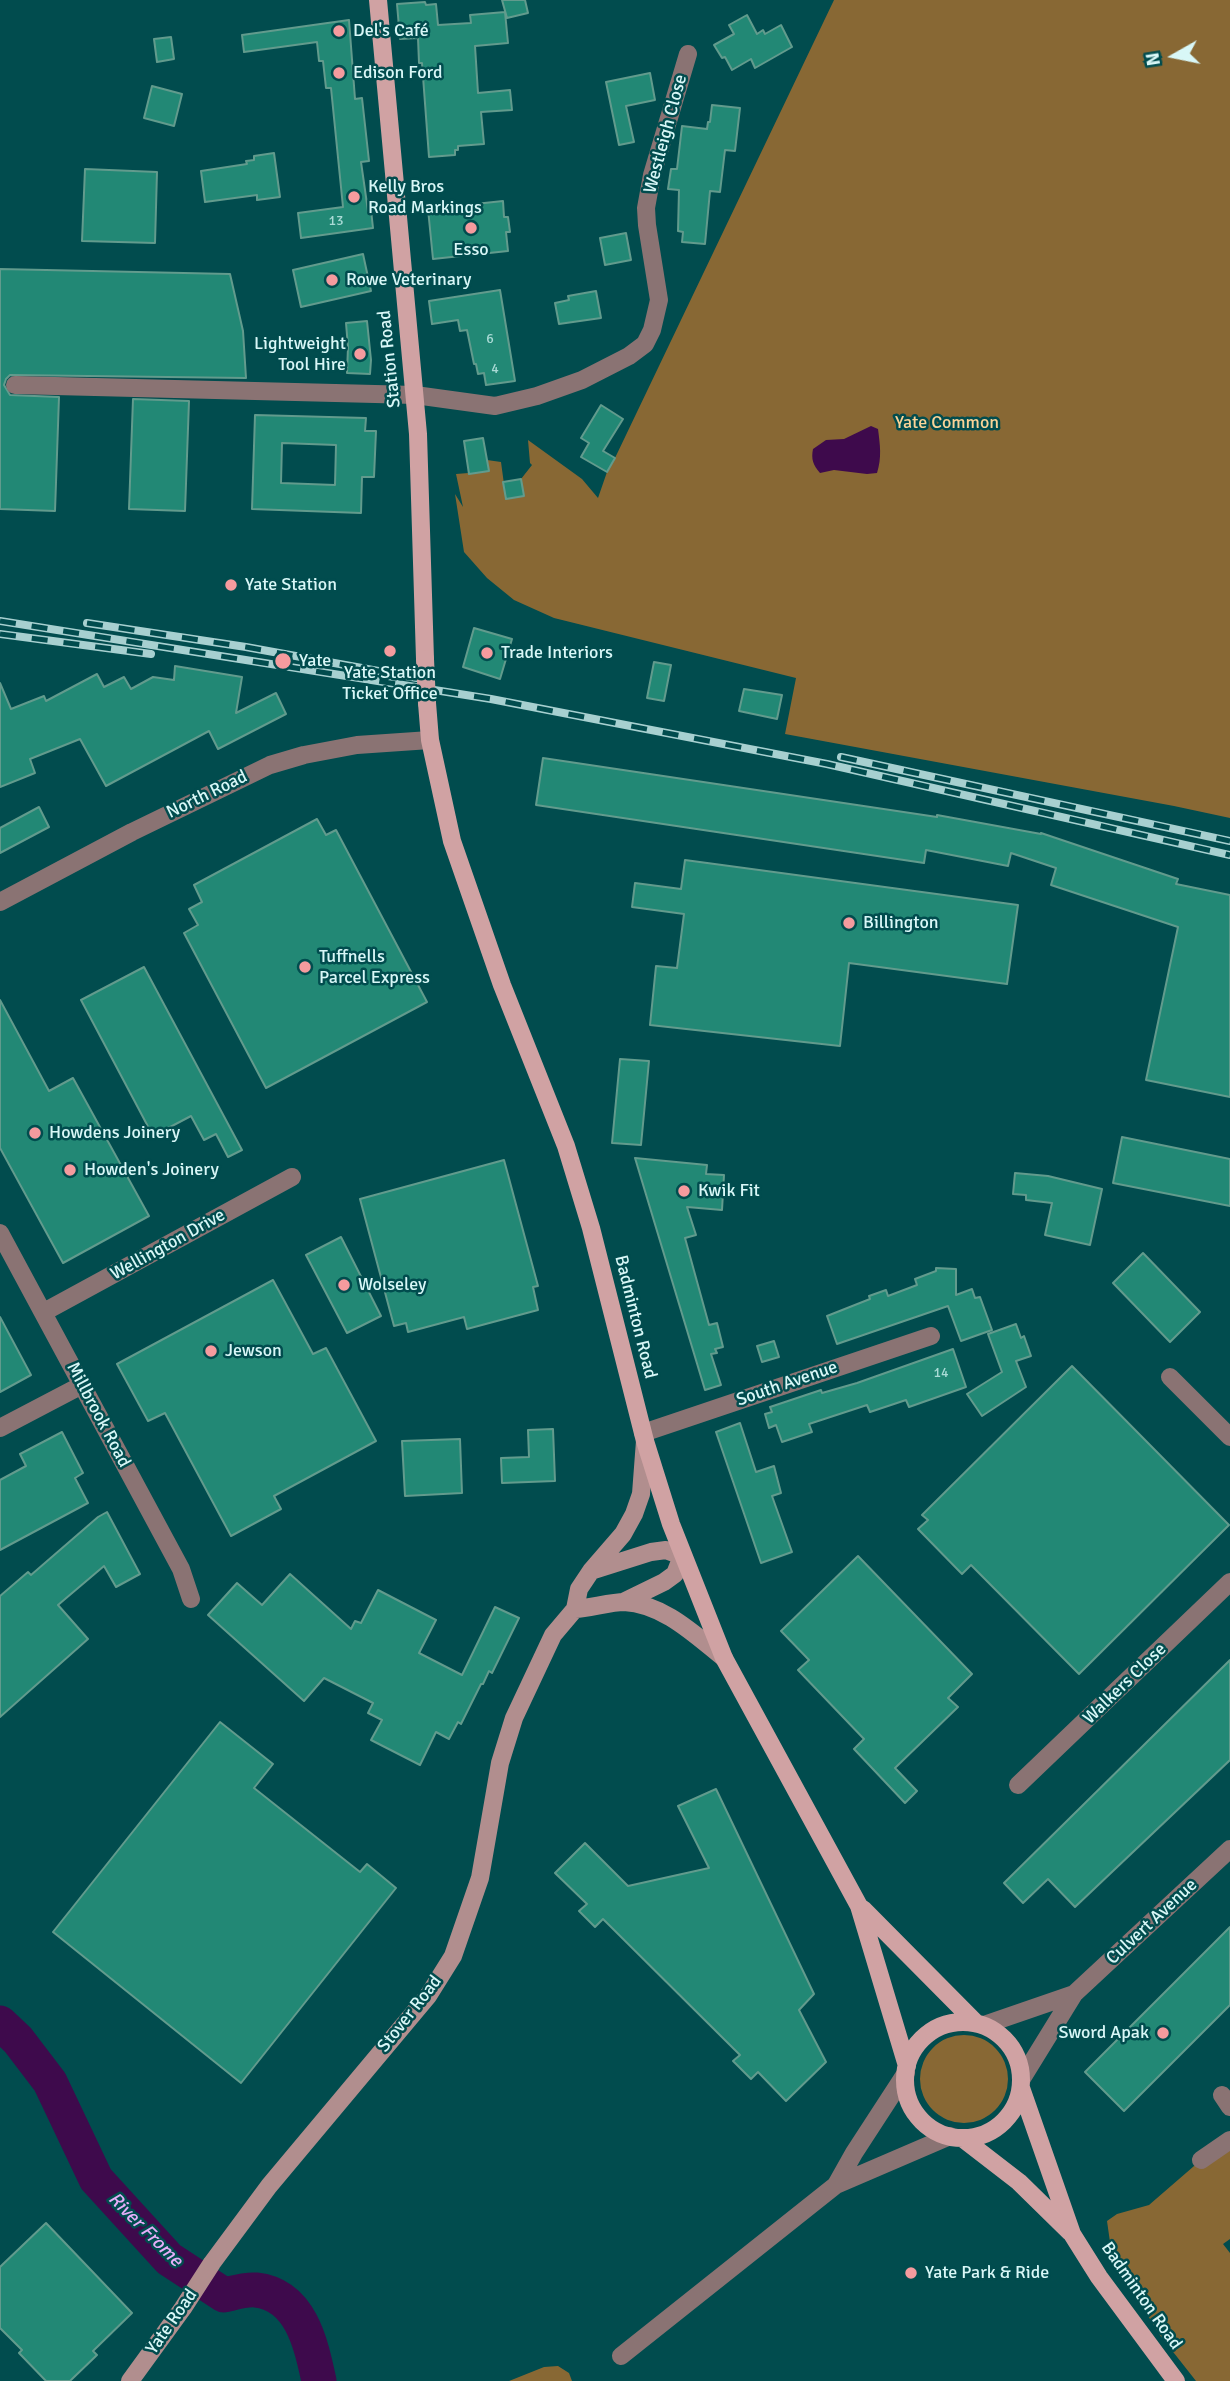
<!DOCTYPE html>
<meta charset="utf-8">
<style>
body{margin:0}
#map{position:relative;width:1230px;height:2381px;overflow:hidden;background:#014c4e;font-family:Signika,sans-serif}
canvas{display:block}
.north{position:absolute;left:1139px;top:21px;width:70px;height:70px;-webkit-text-stroke:5px #014c4e;paint-order:stroke;rotate:261deg;font-size:19px;font-weight:700;line-height:28px;text-align:center;color:#d8f7f7}
.north::after{content:'';display:block;margin:auto;width:24px;height:32px;background:#d8f7f7;clip-path:polygon(50% 0,100% 100%,50% 72%,0 100%)}
</style>
<div id="map">
<canvas width="1230" height="2381"></canvas>
<div class="north">N</div>
</div>
<script>
const c = document.querySelector('canvas').getContext('2d');
c.lineJoin = 'round';
function fill(path, color) { c.fillStyle = color; c.fill(path, 'evenodd'); }
function strokePath(path, color, width, dash) { c.strokeStyle = color; c.lineWidth = width; c.lineCap = dash ? 'butt' : 'round'; c.setLineDash(dash || []); c.stroke(path); }
function write(font, color, halo, rows, align = 'center') {
  c.font = font + ' Signika,sans-serif'; c.lineWidth = 5; c.setLineDash([]); c.textBaseline = 'middle'; c.strokeStyle = halo; c.fillStyle = color; for (const [text, x, y, turn = 0] of rows) {
    c.save(); c.translate(x, y); c.rotate((+turn || 0) * Math.PI / 180); c.textAlign = isNaN(turn) ? turn : align; if (halo) c.strokeText(text, 0, 0); c.fillText(text, 0, 0); c.restore();
  }
}
const green = new Path2D(`
 M834,0H1230V818L1174,806L785,734L796,678L554,618L514,600L487,578L464,552L455,494L463,507L456,474L481,472L487,460L501,462L506,499L524,496L521,479L532,465L530,463L528,440L582,479L598,498L607,472L615,458Z
 M920 2079a44 44 0 1 1 88 0a44 44 0 1 1-88 0Z
 M1230,2140V2239L1223,2244L1230,2253V2381H1196L1159,2334L1112,2256L1107,2221L1117,2214L1149,2205L1201,2160Z
 M558,2366L569,2373L572,2381H509L544,2367Z`);
const water = new Path2D(`
 M871,426L878,429C880,445 882,457 877,473L867,474L834,470L820,473C813,465 811,459 813,449L826,440L844,439Z`);
const river = new Path2D(`
 M0,2023L18,2040L50,2082L96,2179L169,2259L224,2295C233,2293 246,2289 256,2290C301,2295 311,2344 319,2381`);
const building = new Path2D(`
 M502,0H525L528,13L507,18Z
 M425,2L426,5L436,4L438,25L471,23L470,15L505,12L508,43L475,46L478,93L510,90L512,110L481,112L484,144L458,146V150H455V155L429,157L422,63H419L418,38L400,39L397,4Z
 M747,15L757,34L763,30L765,34L781,25L792,47L755,68L751,59L732,70L725,57L722,58L714,45L734,34L729,25Z
 M349,20L355,99L362,98L369,161L361,162L368,211L371,210L373,228L301,238L298,213L343,207L331,88H326L323,61H319L317,42L244,52L242,35Z
 M171,37L174,59L157,62L154,39Z
 M650,73L655,100L626,106L634,142L619,145L606,82Z
 M152,86L182,94L174,126L144,118Z
 M712,105L740,108L735,151L725,150L720,192L710,191L705,244L682,242L683,232L678,231L679,190L668,189L671,169H677L682,126L707,129L708,122H710Z
 M274,153L280,197L257,200V195L205,202L201,171L247,164L246,161L254,160V156Z
 M85,169L157,172L155,243L82,241Z
 M503,201L504,217H508L510,232H506L508,251L433,259L428,209Z
 M626,233L631,260L605,265L600,238Z
 M363,254L371,291L301,307L293,270Z
 M0,269L230,274L243,331L246,378L10,375L6,379L4,385L10,395L59,397L55,511L0,509Z
 M500,290L515,381L486,385L484,373L478,374L476,364H474L467,330L460,331L458,320L432,324L429,301Z
 M596,291L601,318L559,324L555,303L569,300L568,296Z
 M367,321L371,360L370,374L347,373L348,347L346,323Z
 M133,399L189,401L185,511L129,509Z
 M601,405L623,419L603,451L615,458L607,472L581,457L589,443L581,438Z
 M255,415L366,418L365,431H376L374,477H362L361,513L252,509ZM282,443L336,445L335,485L281,483Z
 M483,438L489,471L469,474L464,441Z
 M521,479L524,496L506,499L503,482Z
 M474,628L512,639L500,679L463,667Z
 M654,662L671,665L664,701L647,698Z
 M175,666L242,677L236,713L276,693L286,714L218,749L209,731L106,786L80,739L30,759L35,773L0,787V683L11,709L44,696L46,701L97,674L104,687L124,677L131,689L153,677L174,680Z
 M744,689L782,695L777,719L739,711Z
 M543,758L937,817V815L1041,834V833L1178,879L1176,884L1230,895V1097L1146,1080L1178,927L1051,885L1056,868L1011,853L1008,866L926,850L924,863L536,805Z
 M39,807L49,827L0,853V828Z
 M317,819L326,835L336,830L427,1002L266,1088L184,933L198,925L189,909L202,902L194,885Z
 M685,860L1018,905L1007,984L849,963L840,1046L650,1025L656,966L677,968L684,914L632,907L635,883L681,889Z
 M144,967L242,1150L228,1157L216,1134L204,1140L191,1116L153,1136L81,1000Z
 M0,1000L49,1091L73,1078L149,1216L63,1263L0,1148Z
 M620,1059L649,1061L641,1145L612,1143Z
 M1122,1137L1230,1159V1206L1113,1183Z
 M635,1158L707,1165L706,1174L724,1175L722,1210L687,1207L696,1235L685,1238L709,1325L717,1323L723,1347L715,1349L717,1353L711,1354L721,1385L705,1390Z
 M504,1160L538,1286L533,1287L538,1310L467,1329L464,1317L408,1332L406,1323L394,1326L360,1199Z
 M1015,1173L1048,1176L1102,1189L1090,1245L1045,1235L1052,1203L1026,1200V1195L1013,1194Z
 M341,1237L381,1316L347,1333L306,1255Z
 M1143,1253L1200,1312L1170,1342L1113,1283Z
 M936,1268L956,1269V1295L972,1289L975,1298L980,1297L992,1330L961,1341L948,1306L837,1344L827,1316L870,1299L869,1296L886,1290L888,1296L917,1285L915,1279L936,1271Z
 M273,1280L313,1354L326,1348L376,1441L274,1496L281,1509L231,1536L165,1413L148,1421L117,1364Z
 M0,1317L31,1375L0,1392Z
 M1016,1324L1021,1338L1024,1336L1031,1356L1016,1361L1026,1387L982,1416L967,1394L1002,1372L988,1334Z
 M774,1341L779,1357L762,1362L757,1346Z
 M953,1349L966,1387L909,1407L906,1400L870,1412L867,1405L809,1424L812,1432L782,1442L776,1425L769,1428L765,1414L772,1412L770,1407L821,1390L822,1393L857,1383Z
 M1072,1366L1229,1525L1079,1674L971,1565L962,1574L918,1529L928,1520L922,1515Z
 M740,1423L756,1472L774,1466L781,1493L772,1496L792,1552L761,1563L716,1432Z
 M553,1429L555,1481L502,1483L501,1458L529,1457L528,1430Z
 M62,1432L83,1473L75,1478L88,1503L0,1550V1480L26,1466L20,1454Z
 M460,1439L462,1493L405,1496L402,1441Z
 M107,1512L140,1574L116,1587L104,1566L58,1605L88,1639L0,1717V1596L28,1572L31,1575L98,1517Z
 M858,1556L972,1674L948,1698L958,1707L895,1768L917,1791L905,1803L854,1749L864,1739L798,1670L809,1660L781,1631Z
 M290,1574L351,1629L355,1621L361,1623L378,1590L436,1620L419,1653L462,1675L495,1607L519,1618L492,1673L489,1671L483,1684H481L461,1724L458,1722L449,1739L436,1732L420,1765L371,1740L382,1720L368,1713L373,1703L324,1678L304,1701L208,1615L237,1583L262,1605Z
 M1230,1660V1760L1075,1907L1048,1879L1023,1903L1004,1883Z
 M220,1722L273,1764L254,1788L360,1872L367,1864L396,1888L241,2083L53,1932Z
 M716,1789L814,1994L799,2010L826,2062L786,2101L758,2072L751,2079L733,2061L740,2055L603,1919L595,1927L579,1911L587,1904L555,1873L585,1843L628,1886L709,1868L678,1806Z
 M1230,1927V2005L1124,2111L1085,2072Z
 M46,2223L132,2313L93,2351L97,2355L70,2381H46L19,2353L22,2350L0,2328V2267Z`);
const minor = new Path2D(`
 M15,385L415,395L495,406L537,396L582,380L629,356L645,344L652,330L659,300L647,225L646,208L652,175L688,54
 M0,902L132,832L270,765L304,755L357,745L430,740
 M0,1233L181,1569L191,1599
 M44,1312L292,1177
 M1170,1377L1230,1437
 M0,1428L82,1385
 M643,1433L931,1336
 M1018,1785L1230,1582
 M984,2025L1074,1994
 M1021,2080L1074,1994L1230,1849
 M1222,2095L1230,2107
 M1201,2160L1230,2140
 M836,2185L854,2153L906,2073
 M621,2356L836,2185L950,2136`);
const secondary = new Path2D(`
 M591,1571L651,1552L666,1550L682,1556L675,1574L664,1582L623,1602
 M575,1609C589,1608 612,1602 624,1602C664,1604 695,1635 724,1658
 M130,2381L183,2308L212,2263L269,2186L428,1996L453,1956L480,1878L500,1763L514,1718L553,1635L575,1609L579,1589L591,1571L623,1534L634,1514L641,1494L645,1441`);
const primary = new Path2D(`
 M378,0L418,434L425,659
 M427,703L430,740L452,841L502,985L566,1146L591,1228L645,1441L671,1524L724,1658L859,1906L907,2066
 M863,1909L976,2023
 M905 2080a58 58 0 1 1 116 0a58 58 0 1 1-116 0Z
 M1021,2088L1072,2234L1099,2277L1176,2381
 M962,2138L1019,2182L1070,2232`);
const rail = new Path2D(`
 M0,621L491,699L827,764L1230,855
 M87,623L246,647L428,680
 M0,634L151,654
 M841,757L1230,841`);
const primaryBridge = new Path2D(`
 M425,659L427,703`);
const markers = [
 [339,31,7,"#f59b9e"],
 [339,73,7,"#f59b9e"],
 [354,197,7,"#f59b9e"],
 [471,228,7,"#f59b9e"],
 [332,280,7,"#f59b9e"],
 [360,354,7,"#f59b9e"],
 [231,585,7,"#f59b9e"],
 [390,651,7,"#f59b9e"],
 [487,653,7,"#f59b9e"],
 [283,661,9,"#f59b9e"],
 [849,923,7,"#f59b9e"],
 [305,967,7,"#f59b9e"],
 [35,1133,7,"#f59b9e"],
 [70,1170,7,"#f59b9e"],
 [684,1191,7,"#f59b9e"],
 [344,1285,7,"#f59b9e"],
 [211,1351,7,"#f59b9e"],
 [1163,2033,7,"#f59b9e"],
 [911,2273,7,"#f59b9e"]
];
const numberNames = [
 ["13",336,221],
 ["6",490,339],
 ["4",495,369],
 ["14",941,1373]
];
const poiNames = [
 ["Del's Café",353,31],
 ["Edison Ford",353,73],
 ["Kelly Bros",368,187],
 ["Road Markings",368,208],
 ["Esso",471,250,"center"],
 ["Rowe Veterinary",346,280],
 ["Lightweight",346,344,"right"],
 ["Tool Hire",346,365,"right"],
 ["Yate Station",245,585],
 ["Trade Interiors",501,653],
 ["Yate",299,661],
 ["Yate Station",390,673,"center"],
 ["Ticket Office",390,694,"center"],
 ["Billington",863,923],
 ["Tuffnells",319,957],
 ["Parcel Express",319,978],
 ["Howdens Joinery",49,1133],
 ["Howden's Joinery",84,1170],
 ["Kwik Fit",698,1191],
 ["Wolseley",358,1285],
 ["Jewson",225,1351],
 ["Sword Apak",1149,2033,"right"],
 ["Yate Park & Ride",925,2273]
];
const streetNames = [
 ["Westleigh Close",666,134,-75],
 ["Station Road",390,359,-96],
 ["North Road",207,795,-26],
 ["Wellington Drive",168,1245,-29],
 ["Badminton Road",635,1317,76],
 ["South Avenue",787,1384,-19],
 ["Millbrook Road",98,1415,62],
 ["Walkers Close",1125,1684,-44],
 ["Culvert Avenue",1152,1922,-43],
 ["Stover Road",410,2014,-52],
 ["Badminton Road",1141,2296,55],
 ["Yate Road",172,2322,-55]
];
const parkNames = [
 ["Yate Common",947,423]
];
const waterNames = [
 ["River Frome",145,2230,45]
];
fill(green, '#886834');
fill(water, '#3e0a4c');
strokePath(river, '#3e0a4c', 35);
fill(building, '#228875');
strokePath(building, '#629b8d', 2);
strokePath(minor, '#8a7373', 18);
strokePath(secondary, '#b18e8e', 18);
strokePath(primary, '#d0a2a3', 18);
strokePath(rail, '#a7d0d0', 8);
strokePath(rail, '#014c4e', 5, [16]);
strokePath(primaryBridge, '#d0a2a3', 18);
for (const [x, y, r, color] of markers) { const dot = new Path2D(); dot.arc(x, y, r, 0, 2 * Math.PI); c.fillStyle = color; c.fill(dot); strokePath(dot, '#014c4e', 2.5); }
write('14px', '#aadbd6', null, numberNames);
write('18px', '#d8f7f7', '#014c4e', poiNames, 'left');
write('18px', '#d8f7f7', '#014c4e', streetNames);
write('18px', '#fbd397', '#014c4e', parkNames);
write('italic 19px', '#e6aef9', '#014c4e', waterNames);
</script>
